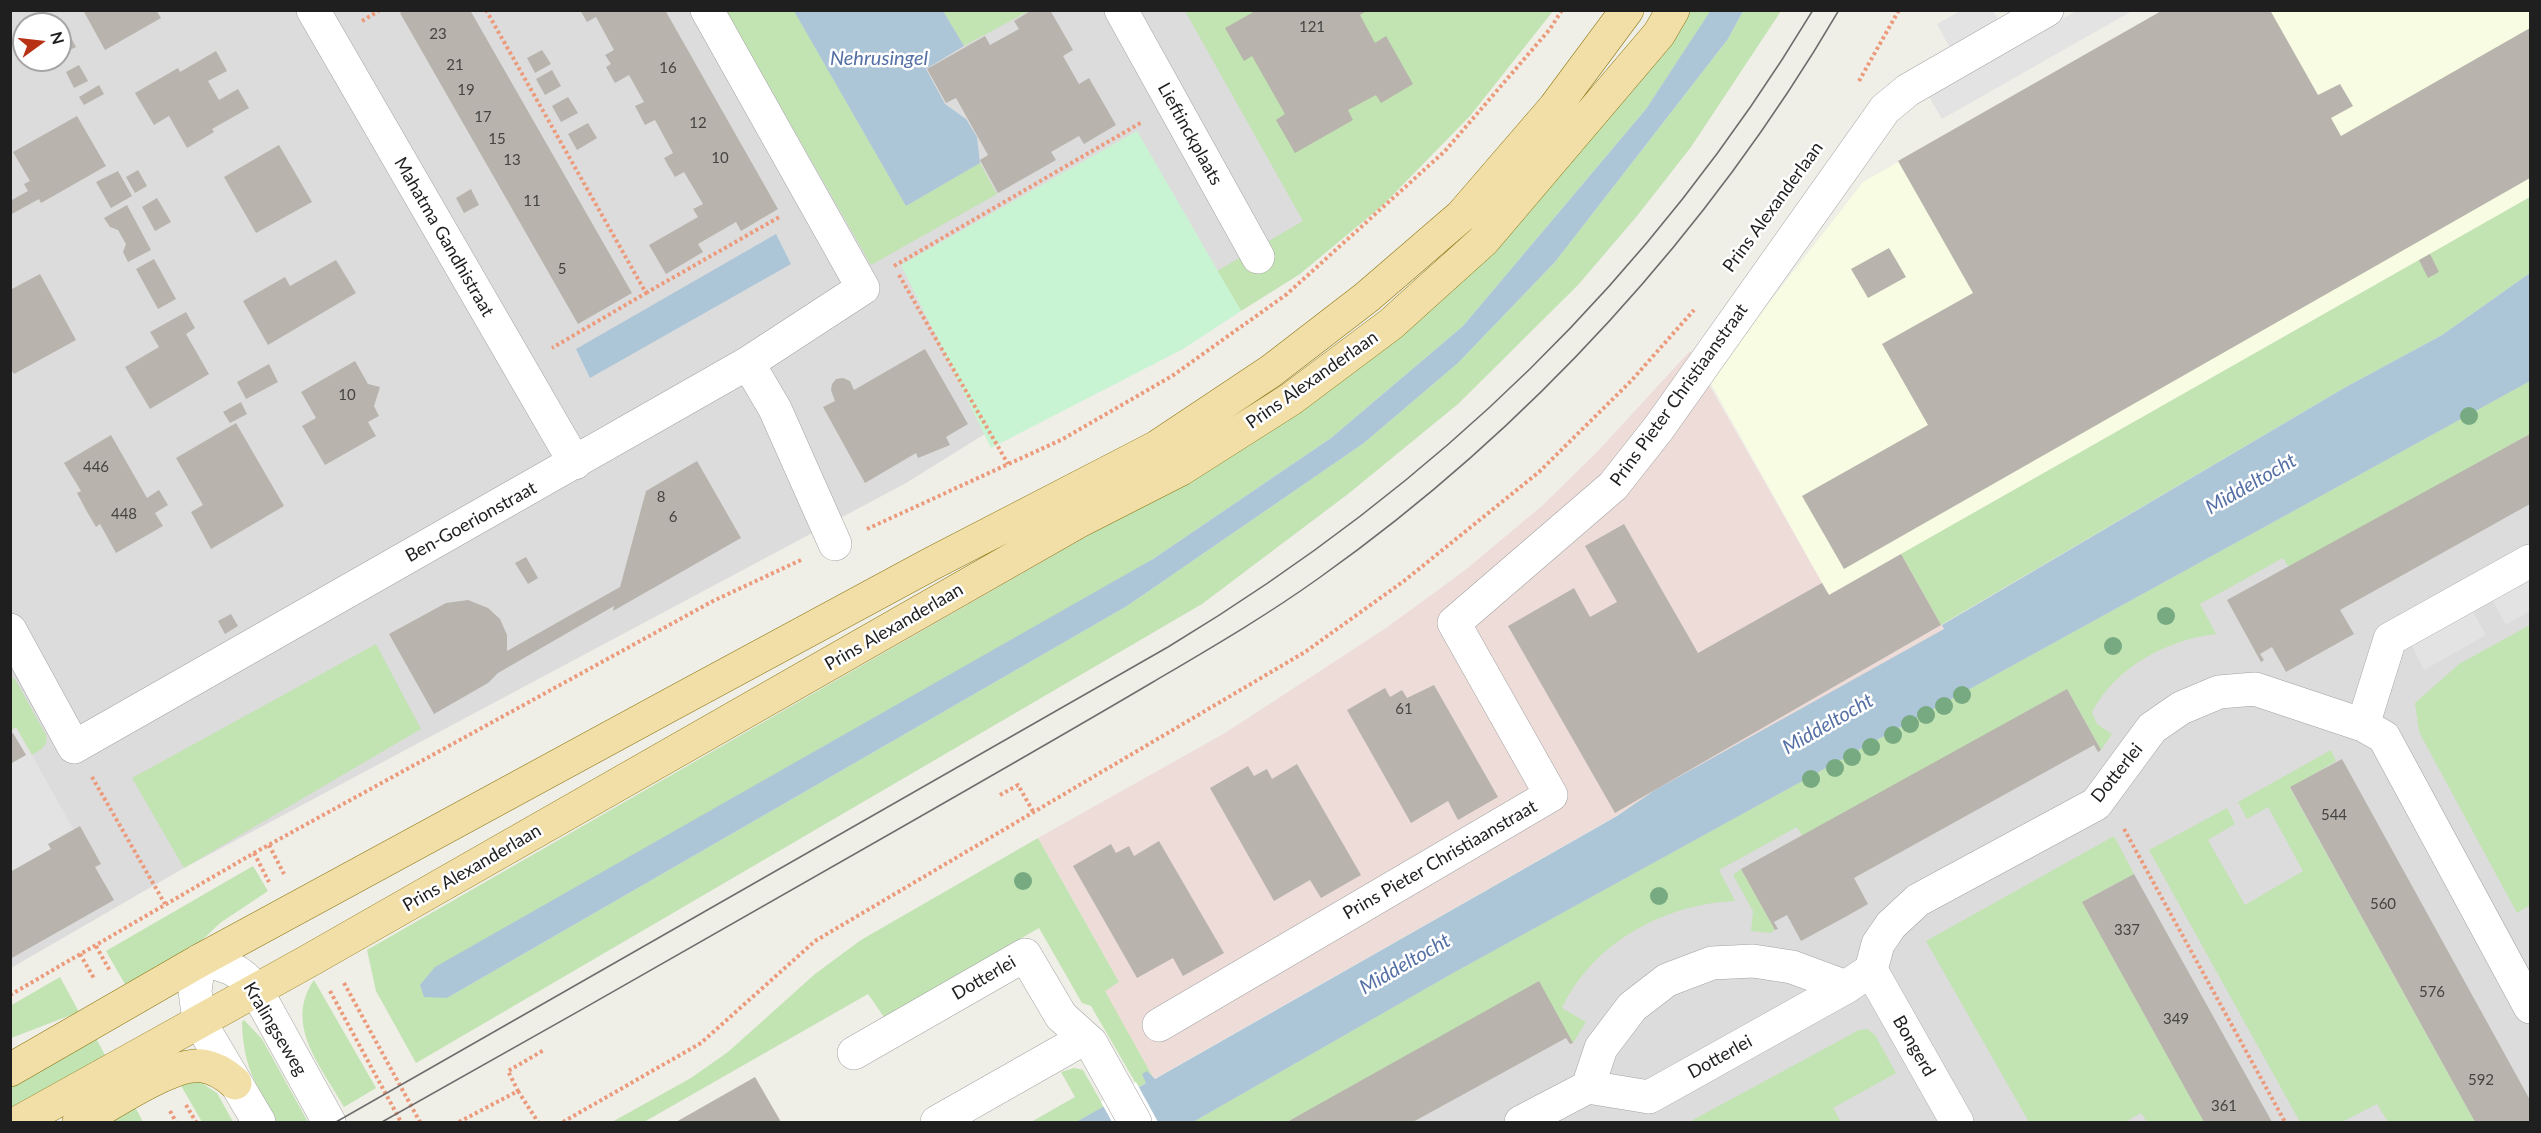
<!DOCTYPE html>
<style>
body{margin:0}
#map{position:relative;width:2541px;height:1133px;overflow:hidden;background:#efeee7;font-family:Lato,sans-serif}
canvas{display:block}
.frame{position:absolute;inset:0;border:12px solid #1f1f1f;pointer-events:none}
.north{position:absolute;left:12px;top:12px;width:60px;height:60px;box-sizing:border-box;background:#fff;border:2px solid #a5a5a5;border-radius:50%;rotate:75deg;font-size:16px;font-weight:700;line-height:24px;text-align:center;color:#1f1f1f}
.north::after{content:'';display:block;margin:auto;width:21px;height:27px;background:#b93115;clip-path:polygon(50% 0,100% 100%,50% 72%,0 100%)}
</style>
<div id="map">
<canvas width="2541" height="1133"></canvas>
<div class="frame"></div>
<div class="north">N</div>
</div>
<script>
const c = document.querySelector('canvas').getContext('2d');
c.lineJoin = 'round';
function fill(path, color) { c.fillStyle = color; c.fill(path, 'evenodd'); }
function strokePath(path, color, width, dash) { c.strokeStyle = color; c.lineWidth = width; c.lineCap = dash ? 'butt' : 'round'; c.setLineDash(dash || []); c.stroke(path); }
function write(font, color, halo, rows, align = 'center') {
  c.font = font + ' Lato,sans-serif'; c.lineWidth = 5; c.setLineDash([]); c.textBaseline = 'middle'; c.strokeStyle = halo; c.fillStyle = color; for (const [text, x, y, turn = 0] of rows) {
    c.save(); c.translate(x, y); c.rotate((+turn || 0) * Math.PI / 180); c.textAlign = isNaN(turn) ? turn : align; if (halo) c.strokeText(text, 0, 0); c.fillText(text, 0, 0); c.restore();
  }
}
const residential = new Path2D(`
 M11,11H1498L1313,230L906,483L184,868L11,968ZM24,24H60V60H24Z
 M2530,362V1122H1186Z`);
const commercial = new Path2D(`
 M1690,351L1829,595L1901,554L1945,629L1154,1079L1104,990L1119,982L1038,838L1225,733L1386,628L1464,571L1543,505L1597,452Z`);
const education = new Path2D(`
 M2163,11H2530V197L1829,595L1709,380L1863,182Z`);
const grass = new Path2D(`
 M726,11H794L906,206L980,163L997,194L871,265Z
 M943,11H1029L964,46Z
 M1185,11H1553L1470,116L1383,205L1300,274L1241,311L1217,271L1303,221Z
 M1681,11H1711L1646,109L1463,326L1331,438L1153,559L424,996L447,998L1127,606L1364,443L1458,363L1555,262L1728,39L1743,11H1781L1691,147L1637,216L1578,285L1458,404L1348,494L1202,604L416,1063L376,991L367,950L1216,462L1362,361Z
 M2530,197V273L2442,335L2344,388L1941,625L1901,554Z
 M2530,381V434L2289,568L2283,558L2200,604L2216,634C2166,640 2116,667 2092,712L2097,724L2112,734L2101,750L2067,689L1803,837L1797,827L1719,870L1735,901C1664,904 1593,943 1562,1008L1586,1022L1573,1043L1536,985L1287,1122H1271L1269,1120L1265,1122H1193L1453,973Z
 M2530,625V905L2517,913L2419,732L2415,703L2459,664Z
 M376,644L421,729L184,868L132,778Z
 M11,677L15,679L46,735C49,746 40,750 32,755L16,728L11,731Z
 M2331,750L2336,761L2290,788L2475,1122H2388L2377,1104L2342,1122H2300L2149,850L2227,808L2235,824L2208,840L2245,905L2303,871L2268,807L2247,819L2238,802Z
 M2114,836L2134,874L2082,902L2204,1122H2147L2141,1113L2125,1122H2029L1926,941Z
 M1038,838L1119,982L1105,991L1154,1079L1147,1071L1146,1083L1138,1087L1091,1006L1082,1003L1039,928L884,1017L868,994L644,1122H612L691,1078L728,1052L815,974L861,940Z
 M253,866L268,891L220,923L197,945L126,986L106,951Z
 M1741,869L1775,930L1771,933L1751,931L1753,911L1733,875Z
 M60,977L79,1012L11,1038L10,1006Z
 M314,980L376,1088L344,1107C322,1067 283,1025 314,980Z
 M244,1020L262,1039L308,1122H276C256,1085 243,1066 242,1022Z
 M1867,1029L1875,1035L1896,1073L1833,1108L1841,1122H1689L1859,1030Z
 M94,1035L109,1062L11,1118L10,1082Z
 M1074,1068L1083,1070L1104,1107L1076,1122H1031L1075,1097L1061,1072Z
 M199,1081L217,1093L233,1122H202L179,1082Z
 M134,1105L143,1122H104Z`);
const park = new Path2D(`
 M1137,131L1241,311L1183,349L991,448L901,265Z`);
const parking = new Path2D(`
 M1960,11H1993L1999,20L1950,48L1937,24Z
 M2076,11H2132L1942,119L1928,95Z
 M2530,578V611L2506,625L2492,599Z
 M2472,610L2486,635L2424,670L2411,644Z
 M16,727L74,830L48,844L51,849L11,872L10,764L26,755L13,733L11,735V731Z`);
const water = new Path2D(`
 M1711,10L1743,11L1728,39L1555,262L1458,363L1364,443L1127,606L447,998L424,997L420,985L435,967L1153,559L1331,438L1463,326L1646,109Z
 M794,11H943L964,46L926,69L945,104L966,119L977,137L980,163L906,206Z
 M776,234L791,264L590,378L576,349Z
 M2530,273V381L1453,973L1193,1122H1076L1146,1083L1142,1074L1147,1071L1155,1079L1617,816L1655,790L1944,629L1942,625L2344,388L2442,335Z`);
const pier = new Path2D(`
 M1136,1082L1158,1122H1112L1101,1102Z`);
const building = new Path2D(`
 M83,10H156L161,18L105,50Z
 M404,10H470L632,293L578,324L400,13Z
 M580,10H665L778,209L741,231L736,222L698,244L703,252L666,274L649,245L698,217L693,209L703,204L684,172L675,177L669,167L664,158L673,153L655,120L645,125L635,106L644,102L629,75L615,83L606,67L611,64L605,55L614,50L596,17L587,22Z
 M1032,10H1050L1073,50L1063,56L1079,84L1089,78L1116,125L1084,144L1079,136L1051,152L1056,160L998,193L980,160L988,155L956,98L946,103L927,69L985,36L990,45L1019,29L1014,21Z
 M1257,10H1368L1360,15L1375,43L1386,36L1413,84L1381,103L1376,95L1348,110L1353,120L1295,153L1276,120L1285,114L1252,56L1244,61L1225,28Z
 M2163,10H2270L2318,95L2340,84L2353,106L2331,118L2341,136L2530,28V178L1844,569L1802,496L1928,425L1882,344L1973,293L1898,161Z
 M68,32L76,47L60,55V36Z
 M542,50L551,64L535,73L527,58Z
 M216,51L227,71L208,81L219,100L238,89L249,108L212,129L214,132L187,148L169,116L154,125L135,93L178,68L180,72Z
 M79,65L88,81L74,88L66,72Z
 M552,70L561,86L545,95L536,79Z
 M99,85L104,94L84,105L79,97Z
 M568,97L578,113L561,122L552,106Z
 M77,116L106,166L41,203L39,199L10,215V201L28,191L24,184L30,181L13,152Z
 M588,123L597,138L577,150L568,134Z
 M279,145L312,202L256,233L224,177Z
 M138,170L147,186L135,193L126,177Z
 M118,171L132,196L111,208L96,182Z
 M471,189L479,205L464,213L456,198Z
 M157,198L171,222L155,231L142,207Z
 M127,205L151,250L128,262L123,252L126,244L118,230L110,227L104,218Z
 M1889,248L1906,277L1868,298L1851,269Z
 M2430,254L2439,272L2428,278L2419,260Z
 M154,259L176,299L158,309L136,269Z
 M336,260L356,293L268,345L243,301L285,277L290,286Z
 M40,274L76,340L14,374L10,368V290Z
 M186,312L195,328L186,334L209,374L150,409L125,367L159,347L150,332Z
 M925,349L968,424L946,437L950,445L918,458L916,453L865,483L823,407L835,401L831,390L832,384L836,379L843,378L850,381L854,390Z
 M355,361L368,384L380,387L374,406L379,416L368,422L376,436L325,465L302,426L316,418L301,392Z
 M269,364L278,382L246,399L237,382Z
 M241,402L247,414L230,423L223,412Z
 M236,423L284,506L211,549L191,512L203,505L176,458Z
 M2530,434V504L2340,610L2354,634L2286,672L2272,647L2260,654L2264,660L2261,662L2227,600Z
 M111,435L147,498L159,490L168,505L155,513L163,526L116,553L100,524L96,527L86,510L77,493L81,491L64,463Z
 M697,461L741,538L613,611L614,606L498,673L488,683L434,714L389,634L446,603L468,600L488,608L500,619L507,635V651L620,587L646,491Z
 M1624,524L1698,653L1822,583L1829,595L1901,554L1941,625L1615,813L1508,626L1574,588L1590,617L1617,602L1585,546Z
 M526,557L538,578L528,584L515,563Z
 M231,614L238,626L225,634L218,621Z
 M1434,685L1498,797L1458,820L1448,801L1411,823L1347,710L1385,688L1390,697L1402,690L1407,698Z
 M2067,689L2101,750L2098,752L2094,745L1854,878L1868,904L1847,916L1801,941L1787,915L1774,922L1778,929L1775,930L1741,869Z
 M13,733L26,755L10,764V735Z
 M2342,759L2530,1100V1122H2475L2290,787Z
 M1297,764L1361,875L1321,898L1310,880L1274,901L1210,788L1248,766L1254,776L1267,769L1272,779Z
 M80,826L101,864L95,867L114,900L10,959V872L51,849L48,844Z
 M1159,841L1224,953L1183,976L1173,958L1137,978L1073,866L1111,844L1116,853L1129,846L1134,856Z
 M2134,874L2184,964L2272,1122H2204L2180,1079L2082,902Z
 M1539,981L1573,1043L1570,1044L1566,1038L1413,1122H1287Z
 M755,1077L781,1122H676Z`);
const path = new Path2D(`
 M486,10L646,293L552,348
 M362,21L380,10
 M1859,81L1899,10
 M894,266L1142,122
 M899,275L1008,464
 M646,293L781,216
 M867,529L1063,439L1172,376L1287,294L1445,151L1550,29L1562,10
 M92,777L165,904
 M1000,795L1018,785L1034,813
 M2124,829L2285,1122
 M269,845L284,874
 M254,853L269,882
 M96,946L110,971
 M80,954L95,980
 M344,983L420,1122
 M330,991L401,1122
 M10,995L254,853L713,601L803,559
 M518,1091L538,1122
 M186,1105L196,1122
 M170,1111L176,1122
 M459,1122L518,1091L508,1071L544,1050
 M563,1122L701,1043L815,941L1305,652L1404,581L1539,472L1631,381L1694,310`);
const minor = new Path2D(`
 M313,10L575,463
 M1121,10L1258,257
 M748,363L775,409L835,544
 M10,630L74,747L748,363L863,288L707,10
 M2363,725L2390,639L2530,561
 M1871,970L1957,1122
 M1159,1025L1551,795L1454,623L1613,486L1658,429L1885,109L1908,90L2047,10
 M854,1053L1025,955L1061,1016L1091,1043L1135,1122
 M1588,1087L1649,1097L1846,987
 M259,1122L199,1021L195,991L199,961C224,963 241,970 256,990L329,1122
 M937,1122L1085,1038
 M1521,1122L1588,1087L1601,1048L1632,1007L1667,980L1712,963L1753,961L1792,967L1846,987L1871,970L1878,944L1891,925L1918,900L2096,804L2152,728L2181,708L2219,692L2255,689L2363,725L2384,737L2530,1007`);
const major = new Path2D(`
 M10,1070L199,961L670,705L931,564L1157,447L1271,371L1367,297L1461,216L1555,107L1627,10
 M19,1122L312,959L1081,520L1181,469L1291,399L1391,324L1483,241L1659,34L1673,10
 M79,1122C107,1107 173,1061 203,1066C216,1068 226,1075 235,1083`);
const tram = new Path2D(`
 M336,1122L1168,647C1435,486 1651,279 1813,10
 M382,1122C556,1025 729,925 902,827C986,779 1070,731 1153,682C1209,649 1266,616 1319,578C1529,429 1709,232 1839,10`);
const trees = [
 [2469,416],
 [2166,616],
 [2113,646],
 [1962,695],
 [1944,706],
 [1926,715],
 [1910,724],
 [1893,735],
 [1871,747],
 [1852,757],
 [1835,768],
 [1811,779],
 [1023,881],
 [1659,896]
];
const numberNames = [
 ["121",1312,27],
 ["23",438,34],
 ["21",455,65],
 ["16",668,68],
 ["19",466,90],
 ["17",483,117],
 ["12",698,123],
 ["15",497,139],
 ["10",720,158],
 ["13",512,160],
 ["11",532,201],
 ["5",562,269],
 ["10",347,395],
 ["446",96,467],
 ["8",661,497],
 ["448",124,514],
 ["6",673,517],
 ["61",1404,709],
 ["544",2334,815],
 ["560",2383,904],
 ["337",2127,930],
 ["576",2432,992],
 ["349",2176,1019],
 ["592",2481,1080],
 ["361",2224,1106]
];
const streetNames = [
 ["Lieftinckplaats",1190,134,61],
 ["Prins Alexanderlaan",1773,207,-54],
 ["Mahatma Gandhistraat",444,237,60],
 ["Prins Alexanderlaan",1312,380,-35],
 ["Prins Pieter Christiaanstraat",1679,395,-54],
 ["Ben-Goerionstraat",471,522,-29],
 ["Prins Alexanderlaan",894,627,-30],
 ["Dotterlei",2117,773,-51],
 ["Prins Pieter Christiaanstraat",1440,860,-30],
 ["Prins Alexanderlaan",472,868,-30],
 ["Dotterlei",984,978,-30],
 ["Kralingseweg",275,1029,59],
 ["Bongerd",1914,1046,60],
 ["Dotterlei",1720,1057,-29]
];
const waterNames = [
 ["Nehrusingel",879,59],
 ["Middeltocht",2251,484,-30],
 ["Middeltocht",1828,724,-30],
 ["Middeltocht",1405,964,-30]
];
fill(residential, '#dddcdc');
fill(commercial, '#eedcd8');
fill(education, '#f8fce3');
fill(grass, '#c2e3b2');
fill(park, '#c9f4d3');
fill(parking, '#e3e3e3');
fill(water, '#acc6d8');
fill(pier, '#fff');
fill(building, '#b8b4ad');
strokePath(minor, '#a3a3a3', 34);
strokePath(major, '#8b7710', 34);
strokePath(path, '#eb9a7b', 4, [3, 3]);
strokePath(minor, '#fff', 33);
strokePath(major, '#f2dfa8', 33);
strokePath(tram, '#6d6d6d', 1.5);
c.fillStyle = '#78aa82';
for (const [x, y] of trees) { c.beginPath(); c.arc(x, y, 9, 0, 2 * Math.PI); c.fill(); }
write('15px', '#454442', null, numberNames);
write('18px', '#1f1f1f', '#fff', streetNames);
write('italic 20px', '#5570a5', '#fff', waterNames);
</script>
